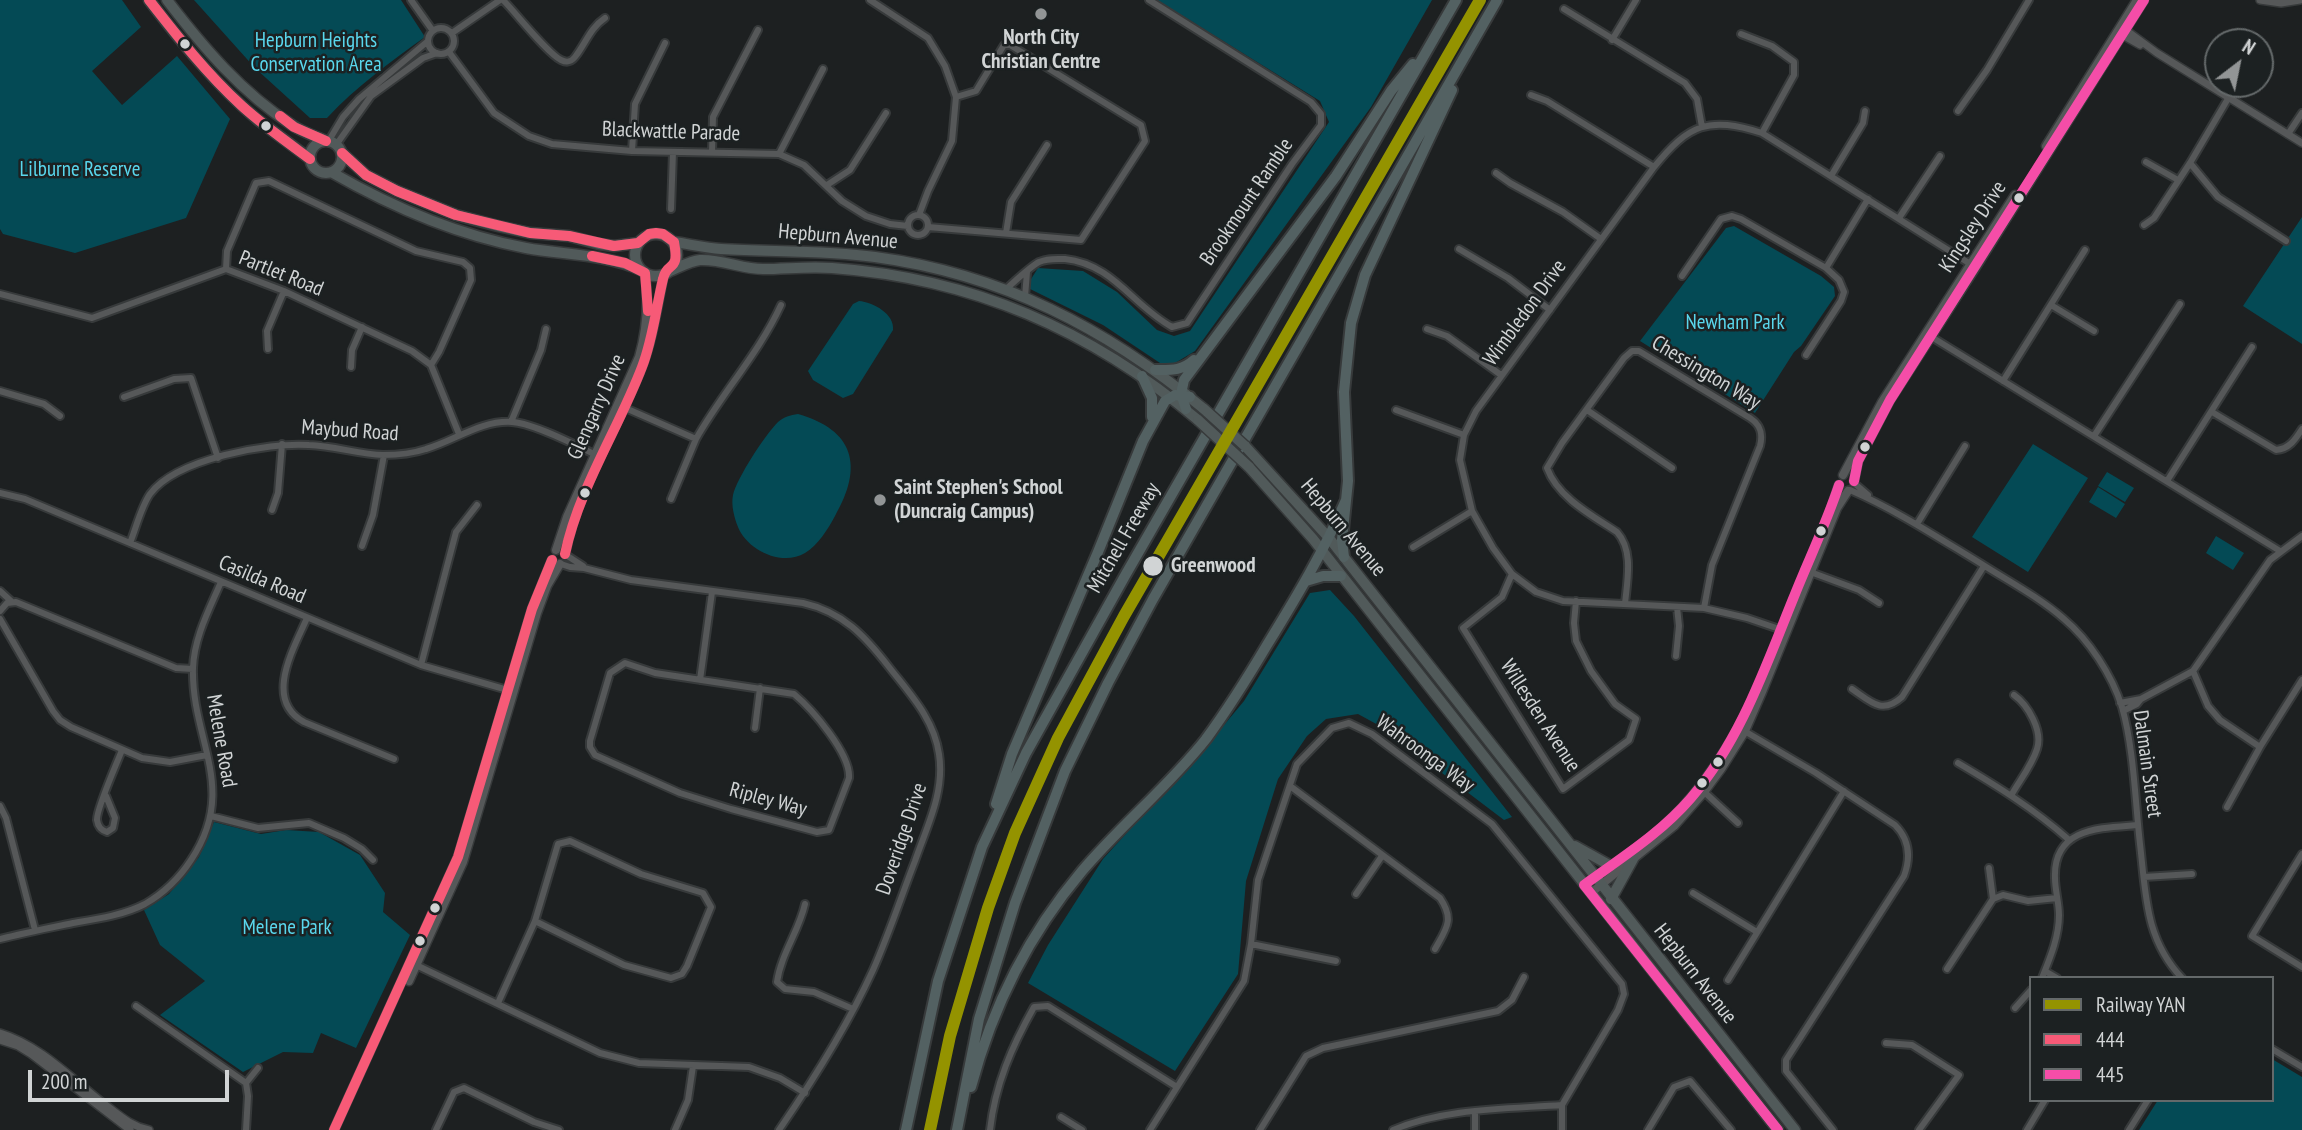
<!DOCTYPE html>
<style>
body{margin:0}
#map{position:relative;width:2302px;height:1130px;overflow:hidden;background:#1d2021;font-family:"PT Sans Narrow",sans-serif}
canvas{display:block}
.legend{position:absolute;left:2029px;top:976px;width:245px;height:126px;box-sizing:border-box;background:#1c2122;border:2px solid #64696a;margin:0;padding:9px 12px;list-style:none;font-size:21px;color:#d1d4d5}
.legend li{display:flex;align-items:center;gap:14px;height:35px}
.legend b{width:35px;border:2px solid #64696a}
.north{position:absolute;left:2204px;top:28px;width:70px;height:70px;box-sizing:border-box;background:#1c2122;border:2px solid #64696a;border-radius:50%;rotate:32deg;font-size:19px;font-weight:700;line-height:28px;text-align:center;color:#d1d4d5}
.north::after{content:'';display:block;margin:auto;width:24px;height:32px;background:#929596;clip-path:polygon(50% 0,100% 100%,50% 72%,0 100%)}
.scale{position:absolute;left:28px;top:1070px;width:201px;height:32px;box-sizing:border-box;border:4px solid #d1d4d5;border-top:0;padding-left:9px;font-size:21px;line-height:24px;white-space:nowrap;color:#d1d4d5;-webkit-text-stroke:5px #1c2122;paint-order:stroke}
</style>
<div id="map">
<canvas width="2302" height="1130"></canvas>
<ul class="legend">
<li><b style="height:9px;background:#949300"></b>Railway YAN</li>
<li><b style="height:9px;background:#f75a77"></b>444</li>
<li><b style="height:9px;background:#f54da8"></b>445</li>
</ul>
<div class="north">N</div>
<div class="scale">200 m</div>
</div>
<script>
const c = document.querySelector('canvas').getContext('2d');
c.lineJoin = 'round';
function fill(path, color) { c.fillStyle = color; c.fill(path, 'evenodd'); }
function strokePath(path, color, width, dash) { c.strokeStyle = color; c.lineWidth = width; c.lineCap = dash ? 'butt' : 'round'; c.setLineDash(dash || []); c.stroke(path); }
function write(font, color, halo, rows, align = 'center') {
  c.font = font + ' "PT Sans Narrow",sans-serif'; c.lineWidth = 5; c.setLineDash([]); c.textBaseline = 'middle'; c.strokeStyle = halo; c.fillStyle = color; for (const [text, x, y, turn = 0] of rows) {
    c.save(); c.translate(x, y); c.rotate((+turn || 0) * Math.PI / 180); c.textAlign = isNaN(turn) ? turn : align; if (halo) c.strokeText(text, 0, 0); c.fillText(text, 0, 0); c.restore();
  }
}
const green = new Path2D(`
 M0,0H122L141,27L92,71L122,105L177,56L230,119L186,218L75,253L3,234L0,229Z
 M194,0H401L425,37C390,62 357,86 327,118H310L255,68Z
 M1157,0H1432L1371,107L1195,351L1175,363H1160L1103,325L1026,287L1038,268L1083,271L1117,292L1157,330L1174,336L1190,331L1329,122L1320,101Z
 M2302,217V344L2243,306Z
 M1734,226L1821,276L1834,287L1835,296L1801,346L1794,352L1755,413L1640,341L1726,228Z
 M859,301C873,302 895,314 893,330L853,394L843,398L813,380L808,371L853,304Z
 M798,414C854,430 864,466 835,516C828,529 818,545 805,553C782,567 747,550 738,527C734,517 731,505 733,495C737,478 765,435 778,422C784,417 790,415 798,414Z
 M2033,444L2088,478L2028,572L1972,537Z
 M2107,472L2134,488L2125,502L2098,486Z
 M2098,487L2125,504L2116,518L2089,502Z
 M2216,536L2244,553L2233,570L2206,553Z
 M1330,590L1354,616L1512,817L1504,820L1380,726L1358,714L1326,719L1307,736L1278,779L1246,881L1238,974L1175,1071L1028,983L1048,945L1103,859L1219,731L1244,701L1310,593Z
 M214,822L261,834L286,830L319,832L360,855L385,893L383,912L410,935L356,1048L321,1033L313,1053L283,1052L243,1072L160,1015L205,981L160,945L144,910L169,894L199,857Z
 M2272,1059L2302,1077V1130H2139L2158,1100H2272Z`);
const minor = new Path2D(`
 M411,0L433,31
 M503,0C516,13 547,53 561,60C567,63 571,62 575,57C586,43 590,28 605,18
 M870,0L928,38L945,66L956,97
 M1564,9L1685,83L1697,99L1702,127
 M428 41a13 13 0 1 1 26 0a13 13 0 1 1-26 0Z
 M452,33L500,0
 M1741,34L1772,46L1794,62V75L1762,133
 M1612,40L1636,0
 M449,52L494,113L529,136L552,144L632,151L779,154L804,165L842,201L866,216L890,224L908,226
 M1531,95L1547,101L1654,167
 M1958,111L1987,70L2029,0
 M2288,134L2302,113
 M328,142L343,117L359,99L428,41
 M336,145L371,96L423,58L437,53
 M632,151L635,104L665,43
 M712,152L713,117L758,30
 M779,154L823,69
 M2146,162L2178,180
 M2190,163L2218,197L2286,241
 M1496,173L1510,183L1563,212L1601,239
 M1831,176L1863,123L1865,111
 M827,185L850,170L886,113
 M671,209L673,152
 M908 225a10 10 0 1 1 20 0a10 10 0 1 1-20 0Z
 M919,215L928,191L952,141L956,97L976,91L1004,45H1010L1141,125L1145,141L1081,240L928,227
 M1899,218L1940,156
 M2144,225L2154,218L2190,163L2229,97
 M1006,233L1011,202L1047,145
 M1459,249L1508,278L1550,310
 M1826,268L1868,199
 M226,269L227,251L256,183L269,181L416,251L463,262L470,268L471,280L439,352L431,365
 M1682,276L1721,219L1732,216L1741,219L1826,268L1839,280L1844,292L1841,301L1806,355
 M1006,289C1014,282 1031,266 1039,262C1048,258 1055,259 1065,259C1113,264 1133,306 1172,327L1187,323L1292,164L1321,125V114L1311,102L1149,0
 M0,294L92,318L226,269L284,291L412,351L431,365L459,434
 M1025,297L1027,272
 M2051,305L2094,331
 M1427,329L1447,336L1501,375
 M1930,336L2280,551
 M268,349L267,331L284,291
 M351,367L352,350L362,327
 M2003,381L2085,250
 M0,391L44,404L60,416
 M124,397L174,379L191,378L218,458
 M623,407L696,439C722,393 759,353 781,305
 M1396,410L1464,435
 M1587,410L1672,468
 M2212,412L2276,450C2289,449 2295,440 2302,429
 M511,422L541,350L546,329
 M2094,436L2180,304
 M2167,481L2252,347
 M1854,483L1868,495
 M1850,490C1896,510 1937,537 1980,563C2008,581 2039,597 2064,619C2089,640 2112,675 2122,707C2134,749 2135,800 2140,844C2146,895 2145,939 2182,978
 M0,493L25,499L421,665L511,691
 M671,499L696,439
 M272,510L278,493L282,444
 M1917,524L1965,446
 M130,543C136,528 141,507 150,494C176,459 268,442 309,445C334,446 359,454 383,455C396,455 414,453 426,449C454,441 481,420 512,422C533,423 576,445 596,455
 M362,546L373,515L384,455
 M1413,547L1472,511
 M566,555L583,566
 M561,564L570,567L584,568L631,580L803,603C843,612 865,636 889,667C910,694 934,719 939,754C945,792 927,826 915,861C901,897 889,934 873,970C847,1027 814,1079 779,1130
 M1805,570L1859,590L1879,603
 M1512,574L1502,597L1463,628L1563,789L1629,740L1636,719L1615,704L1591,671L1576,641L1574,623L1576,601
 M0,591L11,601
 M1625,604C1627,581 1634,551 1617,532C1593,516 1558,498 1547,468L1562,443L1624,358L1632,351H1639L1750,418C1761,425 1763,434 1760,446L1712,565L1704,608
 M0,611L7,603L16,602L176,668L193,669
 M307,618C294,648 263,700 304,722L394,759
 M0,619L53,711L60,720L71,727L142,758L170,762L207,755
 M1785,631L1747,618L1704,608L1563,601L1536,592L1512,574L1493,548L1472,511L1460,460L1464,435L1476,411L1654,167C1689,124 1708,116 1762,133L1972,265
 M1676,656L1679,626L1677,607
 M625,663L655,673L794,694C812,709 851,754 849,778L829,830L817,832L731,809L680,793L595,755L590,747V741L610,673Z
 M421,665L456,532L477,505
 M2193,671L2208,706L2220,720L2260,747
 M700,680L712,592
 M1852,689C1871,702 1882,715 1902,697L1984,566
 M2120,703L2141,699
 M2123,711L2137,704L2141,699L2193,671L2270,560L2302,536
 M755,728L760,688
 M1741,729L1816,773L1895,825C1910,840 1911,857 1904,876L1786,1060V1071L1833,1130
 M1958,763C1997,786 2034,809 2068,839
 M1290,786L1440,898C1455,920 1446,929 1435,949
 M1701,789L1738,823
 M2012,794C2020,780 2032,765 2037,749C2043,731 2028,705 2014,695
 M106,796L115,818L113,828L107,832C101,830 98,827 97,820C96,810 117,763 122,750
 M0,806L6,818L35,930
 M2227,807L2260,747L2302,680
 M211,816L258,828L309,823L344,838L362,849L373,860
 M2302,854L2252,936L2302,967
 M1989,868L1993,899
 M2144,877L2192,874
 M1693,893L1757,932
 M1356,894L1382,856
 M805,904C799,931 781,954 777,982L785,989L814,992L853,1009
 M0,939C24,933 49,928 73,923C97,919 124,915 145,904C164,893 180,877 191,860C239,788 191,740 193,668C194,638 209,610 221,582
 M1251,944L1336,961
 M414,964L600,1053L639,1063L749,1067L780,1078L805,1093
 M1947,969L1993,899L2003,895L2028,901L2057,898
 M2045,971L2057,978
 M2042,978C2050,958 2059,937 2059,915C2059,903 2055,890 2055,878C2053,827 2101,828 2138,825
 M1728,980L1844,791
 M498,1003L535,921L558,844L570,841L641,874L703,893L711,907L687,966L682,974L671,978L624,965L535,921
 M136,1006L246,1083L248,1096L246,1130
 M2015,1008L2031,990
 M1886,1043L1912,1045L1959,1075L1919,1130
 M2272,1049L2302,1067
 M246,1083L258,1068
 M1475,1111V1130
 M1061,1117L1082,1130
 M436,1130L454,1092L464,1088L534,1122L559,1130
 M675,1130L688,1100L693,1066
 M990,1130C995,1085 1012,1046 1034,1007L1048,1006L1177,1087
 M1150,1130L1244,981L1251,944L1258,880L1297,764L1332,728L1349,723L1372,734L1492,824L1622,984L1624,994L1618,1010L1562,1105V1130
 M1260,1130L1306,1056L1323,1048L1498,1011L1512,1000L1524,977
 M1393,1130C1444,1108 1506,1109 1562,1105
 M1648,1130L1674,1087L1690,1081L1731,1130
 M2027,1130L2045,1100
 M2129,1130L2148,1100`);
const tertiary = new Path2D(`
 M2260,0L2281,3L2300,0
 M2123,28L2157,53L2302,143
 M2117,32L2140,45
 M0,1033C40,1045 71,1078 103,1103C118,1114 130,1126 149,1130
 M0,1040L18,1046L31,1054L130,1130`);
const secondary = new Path2D(`
 M2046,146L2137,0
 M1843,475L1882,402L2015,195
 M1854,481L1858,461L1890,400L1976,267L2144,0
 M1831,509L1839,485
 M556,550L567,517L639,357C647,329 649,302 645,273
 M565,554C578,488 617,430 641,369C653,339 657,306 664,274
 M1584,885C1613,864 1646,844 1671,819C1708,783 1734,739 1756,693
 M1591,893L1674,826L1704,792L1721,769L1745,731L1762,692L1837,508L1848,491
 M409,981L463,862L537,613L547,586L560,564
 M334,1130L458,857L532,609L552,560`);
const primary = new Path2D(`
 M149,0C182,43 216,85 258,120C275,133 293,146 310,159
 M167,0C203,47 242,93 292,125C302,132 315,136 326,141
 M310 157a16 16 0 1 1 32 0a16 16 0 1 1-32 0Z
 M342,153L366,175L397,191L456,215L498,226L530,233L569,236L599,244L614,246L638,243
 M331,172C392,207 457,235 526,248C565,255 605,254 641,270
 M635 255a21 21 0 1 1 42 0a21 21 0 1 1-42 0Z
 M674,242C689,244 705,248 721,249C773,252 824,250 875,257C1002,274 1106,328 1204,409
 M670,271C680,267 690,261 700,260C722,259 742,269 763,269C786,269 809,266 832,268C972,278 1091,330 1198,420
 M1245,446L1329,538L1795,1130
 M1249,467L1313,539L1778,1130
 M1575,846L1611,866
 M1611,899L1633,859`);
const motorway = new Path2D(`
 M1155,370C1171,370 1182,371 1194,360
 M1142,376L1152,398V417
 M1186,409L1181,394L1184,380L1336,176L1391,91L1413,64
 M1344,557L1342,540L1348,481L1344,392L1351,323L1365,275L1452,90
 M1306,581L1323,576H1341
 M996,804L1012,754L1098,552L1143,441L1165,401L1175,395L1190,397
 M971,1087C992,1008 1029,934 1082,871C1121,825 1169,786 1206,739C1228,709 1248,677 1267,645C1296,598 1324,551 1346,500
 M906,1130L938,981L982,847L1026,753L1126,574L1456,0
 M957,1130L979,1019L1015,903L1065,771L1108,683L1153,599L1497,0`);
const primaryBridge = new Path2D(`
 M1204,409L1245,446
 M1198,420L1249,467`);
const bus1 = new Path2D(`
 M149,0C178,37 207,74 242,106C263,125 287,142 310,159
 M280,116L294,127L326,141
 M342,153L366,175L397,191L456,215L530,233L569,236L614,246L638,243L649,234L656,233L663,234L674,242C680,274 667,260 663,279C656,308 653,339 642,367C618,430 579,488 565,554
 M592,256L625,263L645,273L648,311
 M334,1130L458,857L532,609L552,560`);
const bus2 = new Path2D(`
 M1854,481L1858,461L1890,400L2144,0
 M1778,1130L1584,885C1621,858 1661,833 1691,798C1740,741 1765,668 1793,599C1808,561 1826,524 1839,485`);
const rail1 = new Path2D(`
 M930,1130L950,1036L988,908L1015,833L1058,738L1124,616L1480,0`);
const markers = [
 [1041,14,7,"#929596"],
 [185,44,6,"#d1d4d5"],
 [266,126,6,"#d1d4d5"],
 [2019,198,6,"#d1d4d5"],
 [1865,447,6,"#d1d4d5"],
 [585,493,6,"#d1d4d5"],
 [880,500,7,"#929596"],
 [1821,531,6,"#d1d4d5"],
 [1153,566,11,"#d1d4d5"],
 [1718,762,6,"#d1d4d5"],
 [1702,783,6,"#d1d4d5"],
 [435,908,6,"#d1d4d5"],
 [420,941,6,"#d1d4d5"]
];
const poiNames = [
 ["North City",1041,38],
 ["Christian Centre",1041,62],
 ["Saint Stephen's School",894,488,"left"],
 ["(Duncraig Campus)",894,512,"left"]
];
const parkNames = [
 ["Hepburn Heights",316,41],
 ["Conservation Area",316,65],
 ["Lilburne Reserve",80,170],
 ["Newham Park",1735,323],
 ["Melene Park",287,928]
];
const streetNames = [
 ["Blackwattle Parade",671,132,2],
 ["Brookmount Ramble",1247,202,-56],
 ["Kingsley Drive",1973,227,-57],
 ["Hepburn Avenue",838,237,5],
 ["Partlet Road",281,274,22],
 ["Wimbledon Drive",1525,313,-54],
 ["Chessington Way",1706,373,31],
 ["Glengarry Drive",597,407,-66],
 ["Maybud Road",350,431,4],
 ["Hepburn Avenue",1343,528,50],
 ["Mitchell Freeway",1124,538,-60],
 ["Casilda Road",262,580,23],
 ["Willesden Avenue",1540,716,57],
 ["Melene Road",221,741,80],
 ["Wahroonga Way",1425,754,36],
 ["Dalmain Street",2147,764,82],
 ["Ripley Way",768,800,15],
 ["Doveridge Drive",902,839,-71],
 ["Hepburn Avenue",1695,974,52]
];
const stopNames = [
 ["Greenwood",1171,566]
];
fill(green, '#044a55');
strokePath(minor, '#373a3b', 10);
strokePath(tertiary, '#373a3b', 10);
strokePath(secondary, '#373a3b', 11);
strokePath(primary, '#373a3b', 13);
strokePath(motorway, '#373a3b', 14);
strokePath(minor, '#565859', 6);
strokePath(tertiary, '#565859', 7);
strokePath(secondary, '#565859', 8);
strokePath(primary, '#515a5a', 10);
strokePath(motorway, '#536162', 10);
strokePath(primaryBridge, '#373a3b', 13, []);
strokePath(primaryBridge, '#515a5a', 10);
strokePath(bus1, '#f75a77', 10);
strokePath(bus2, '#f54da8', 10);
strokePath(rail1, '#949300', 12);
for (const [x, y, r, color] of markers) { const dot = new Path2D(); dot.arc(x, y, r, 0, 2 * Math.PI); c.fillStyle = color; c.fill(dot); strokePath(dot, '#1c2122', 2.5); }
write('bold 21px', '#d1d4d5', '#1c2122', poiNames);
write('21px', '#59d7ed', '#1c2122', parkNames);
write('21px', '#d1d4d5', '#1c2122', streetNames);
write('bold 21px', '#d1d4d5', '#1c2122', stopNames, 'left');
</script>
